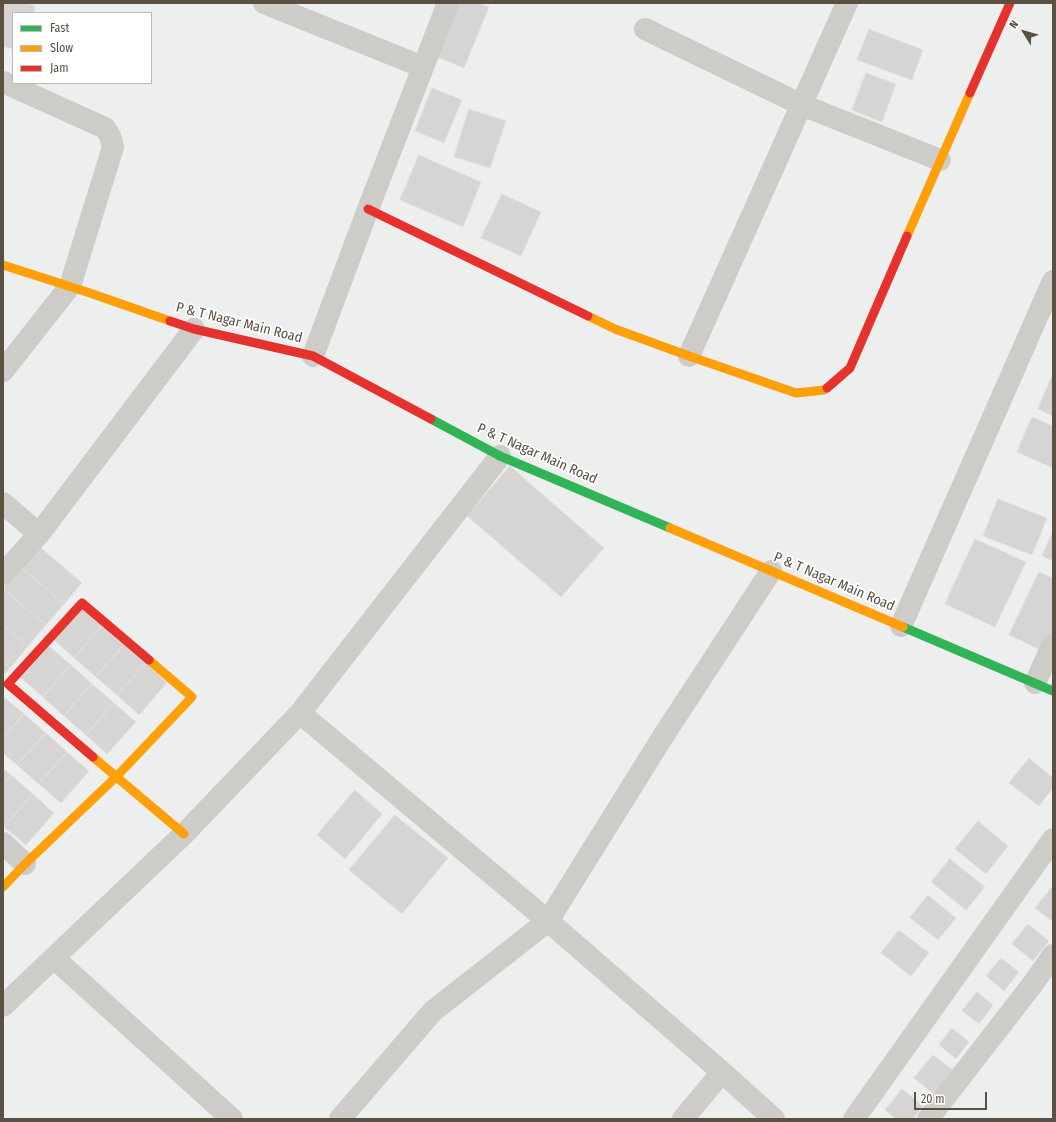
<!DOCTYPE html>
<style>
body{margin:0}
#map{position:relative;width:1056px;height:1122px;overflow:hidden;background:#edeeee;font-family:"Fira Sans Condensed",sans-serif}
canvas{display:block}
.frame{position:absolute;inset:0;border:4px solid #5a5143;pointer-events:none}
.legend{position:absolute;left:12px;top:12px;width:140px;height:72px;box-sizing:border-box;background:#fff;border:1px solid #bdb9b4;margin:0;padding:5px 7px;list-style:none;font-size:12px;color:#5a5143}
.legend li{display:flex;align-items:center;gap:8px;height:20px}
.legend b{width:20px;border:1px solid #bdb9b4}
.north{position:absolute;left:1004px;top:12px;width:40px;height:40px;-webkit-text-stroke:3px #fff;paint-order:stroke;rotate:307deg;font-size:11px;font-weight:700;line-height:16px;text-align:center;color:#5a5143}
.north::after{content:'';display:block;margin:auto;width:14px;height:18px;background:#5a5143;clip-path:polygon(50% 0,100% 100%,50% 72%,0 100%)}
.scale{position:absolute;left:914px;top:1092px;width:73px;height:18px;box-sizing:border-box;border:2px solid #5a5143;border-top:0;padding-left:5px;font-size:12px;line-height:14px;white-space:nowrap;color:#5a5143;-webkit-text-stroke:3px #fff;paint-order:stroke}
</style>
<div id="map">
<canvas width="1056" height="1122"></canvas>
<div class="frame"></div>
<ul class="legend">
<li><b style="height:5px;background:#30b455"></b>Fast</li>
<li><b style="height:5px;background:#ff9f0a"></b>Slow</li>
<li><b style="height:5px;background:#e5322d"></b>Jam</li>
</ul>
<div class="north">N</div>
<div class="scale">20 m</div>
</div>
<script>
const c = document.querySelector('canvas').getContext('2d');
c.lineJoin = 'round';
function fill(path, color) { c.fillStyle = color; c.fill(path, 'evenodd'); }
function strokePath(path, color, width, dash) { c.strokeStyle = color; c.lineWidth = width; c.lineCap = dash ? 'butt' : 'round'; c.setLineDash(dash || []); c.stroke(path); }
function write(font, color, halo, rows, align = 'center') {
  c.font = font + ' "Fira Sans Condensed",sans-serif'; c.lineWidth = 3.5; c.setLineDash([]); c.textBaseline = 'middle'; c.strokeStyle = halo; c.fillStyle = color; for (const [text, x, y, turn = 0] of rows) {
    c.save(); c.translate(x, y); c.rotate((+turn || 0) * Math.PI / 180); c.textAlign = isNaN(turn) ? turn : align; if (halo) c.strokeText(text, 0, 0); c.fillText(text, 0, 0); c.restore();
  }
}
const building = new Path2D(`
 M3,3H25L35,6L34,13H13V49L3,46Z
 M457,3H479L489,7L464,68L435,56Z
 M869,29L923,50L912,80L857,60Z
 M866,73L896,84L882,122L852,110Z
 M432,88L462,100L444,143L415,131Z
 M469,109L506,121L490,168L454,157Z
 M419,155L481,182L463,227L400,200Z
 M502,194L541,212L521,256L481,238Z
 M1052,376L1053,377V416L1038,409Z
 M1032,417L1053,426V468L1017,452Z
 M510,466L604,548L561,597L467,516Z
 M998,499L1047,518L1032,555L983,536Z
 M1053,531V561L1042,556Z
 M975,539L1026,562L995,627L945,604Z
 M40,547L82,583L64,604L22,568Z
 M22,568L64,604L46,625L3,589Z
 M1039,572L1053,578V636L1045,652L1009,635Z
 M3,589L46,625L28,646L3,625Z
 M81,607L102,626L74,658L53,639Z
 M3,625L28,646L10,668L3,662Z
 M102,626L124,645L96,677L74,658Z
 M124,645L146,663L117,695L96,677Z
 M49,646L71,665L43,697L21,678Z
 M3,662L10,668L3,676Z
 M146,663L167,683L139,715L117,695Z
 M71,665L92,684L64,716L43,697Z
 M92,684L114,703L86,735L64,716Z
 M3,696L24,714L3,738Z
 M114,703L136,722L107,754L86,735Z
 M24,714L46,733L17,765L3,753V738Z
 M46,733L67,752L39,784L17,765Z
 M67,752L89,771L61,803L39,784Z
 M1029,758L1053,778V788L1039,806L1009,783Z
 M3,768L11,775L3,784Z
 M11,775L33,794L4,827L3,825V784Z
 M355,790L382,814L345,859L317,835Z
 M33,794L54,813L26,845L4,827Z
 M395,815L448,858L402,914L349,870Z
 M978,821L1008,846L986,874L955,849Z
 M950,859L985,887L966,910L931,882Z
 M1052,887L1053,888V922L1035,908Z
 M928,895L956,918L938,940L910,918Z
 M1028,924L1049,941L1033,961L1012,944Z
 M899,930L929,953L911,976L881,953Z
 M1001,958L1019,972L1004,991L986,976Z
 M977,992L993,1005L979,1024L962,1011Z
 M952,1028L969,1042L956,1059L939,1045Z
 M933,1055L954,1071L935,1095L914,1078Z
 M902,1089L923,1106L913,1119H896L885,1110Z`);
const street = new Path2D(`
 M264,3L423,67
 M645,29L802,105L940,160
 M3,82L105,128L110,136L113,147L70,286L3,371
 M313,356L368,209L448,3
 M689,356L847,3
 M3,503L39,534L194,329
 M3,574L39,534
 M901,626L1053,281
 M1035,683L1053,644
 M300,713L548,921L722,1072L683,1119
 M3,843L25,864
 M54,958L232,1119
 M3,1006L184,834L300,713L500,456
 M722,1072L774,1119
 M340,1119L433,1011L548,921L662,738L771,571
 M854,1119L1053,839
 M928,1119L1032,985L1053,955`);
const fast = new Path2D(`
 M431,419L500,456L670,528
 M903,627L1053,691`);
const slow = new Path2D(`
 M907,236L970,93
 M3,265L90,293L170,321
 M588,316L615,329L689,356L796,393L824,390L827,388
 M670,528L903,627
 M93,757L184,834
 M3,887L25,864L117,776L192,697L149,660`);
const jam = new Path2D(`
 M970,93L1010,3
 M368,209L588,316
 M170,321L194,329L313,356L431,419
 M827,388L850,368L907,236
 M93,757L8,684L82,603L149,660`);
const streetNames = [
 ["P & T Nagar Main Road",239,323,14],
 ["P & T Nagar Main Road",537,454,24],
 ["P & T Nagar Main Road",834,582,23]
];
fill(building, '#d6d5d3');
strokePath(building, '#e0e0df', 1);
strokePath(street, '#ceccc9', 22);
strokePath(fast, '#30b455', 9);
strokePath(slow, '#ff9f0a', 9);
strokePath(jam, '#e5322d', 9);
write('14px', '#5a5143', '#fff', streetNames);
</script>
